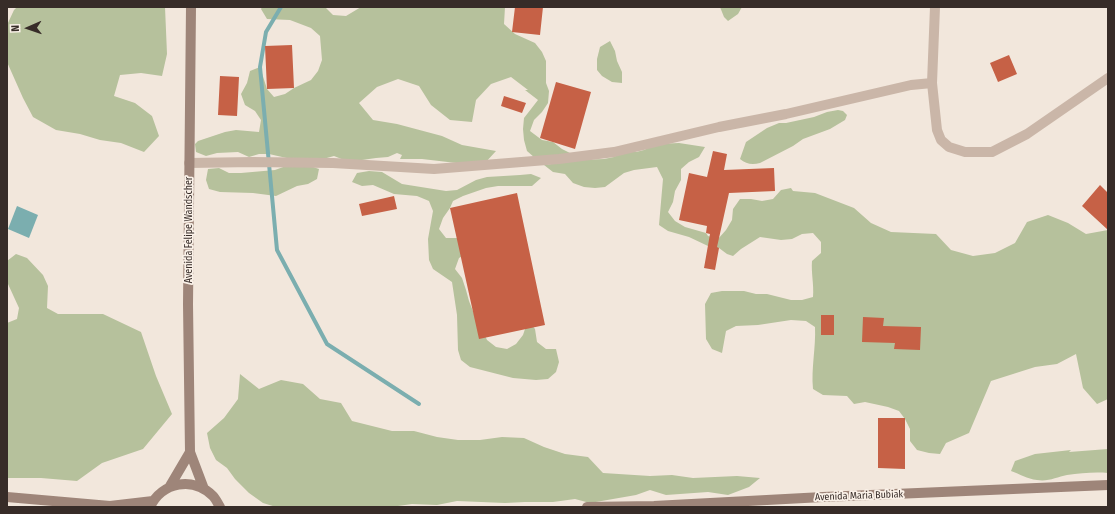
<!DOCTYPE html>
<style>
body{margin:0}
#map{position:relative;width:1115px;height:514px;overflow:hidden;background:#f2e7dc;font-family:"Fira Sans Condensed",sans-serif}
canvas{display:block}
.frame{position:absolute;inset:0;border:8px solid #372c28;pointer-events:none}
.north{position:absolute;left:8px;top:8px;width:40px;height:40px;-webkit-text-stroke:3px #faf1e8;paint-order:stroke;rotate:268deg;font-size:11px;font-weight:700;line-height:16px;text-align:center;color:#372c28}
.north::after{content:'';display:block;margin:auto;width:14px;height:18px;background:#372c28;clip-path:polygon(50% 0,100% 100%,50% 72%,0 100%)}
</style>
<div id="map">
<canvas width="1115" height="514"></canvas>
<div class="frame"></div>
<div class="north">N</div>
</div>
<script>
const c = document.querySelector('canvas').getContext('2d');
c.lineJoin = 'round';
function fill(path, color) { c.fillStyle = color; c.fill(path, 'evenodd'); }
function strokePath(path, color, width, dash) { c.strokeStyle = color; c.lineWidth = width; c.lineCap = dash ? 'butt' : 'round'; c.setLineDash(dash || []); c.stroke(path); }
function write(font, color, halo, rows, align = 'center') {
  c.font = font + ' "Fira Sans Condensed",sans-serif'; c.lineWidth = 3.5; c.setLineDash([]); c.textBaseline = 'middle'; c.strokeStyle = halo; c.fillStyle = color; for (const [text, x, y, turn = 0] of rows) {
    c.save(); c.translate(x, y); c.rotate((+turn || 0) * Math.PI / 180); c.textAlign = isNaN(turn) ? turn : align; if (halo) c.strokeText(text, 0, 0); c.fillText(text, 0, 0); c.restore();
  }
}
const green = new Path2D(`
 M17,7H165L167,54L162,76L141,73L120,75L114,96L135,103L152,116L159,136L144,152L121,143L100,140L80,134L56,130L33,117L23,98L7,62V25L14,10Z
 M262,7H325L333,15L346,16L361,7H505L504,24L515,34L535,43L542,52L546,61V83L549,91L548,103L542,112L534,120L530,131L542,140L553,142L562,149L572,154L535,158L527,151L524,140L523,129L524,118L538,100L525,90H528L511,77L491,84L476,100L472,122L450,120L431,105L419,86L398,79L377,87L359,103L373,120L397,124L442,136L462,145L496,151L485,163L465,164L422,159H400L402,155L397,153L388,157L376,158L355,161L344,160L334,156L323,159H291L269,154H259L249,157L238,152L217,153L206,156L196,152L195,144L198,141L225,132L236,130L259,132L261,120L255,111L245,105L241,94L247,83L250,71L260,67L267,89L274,97L285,94L294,88L311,80L318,71L322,60L320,36L311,28L290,20L267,19L261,9Z
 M720,7H742L738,14L728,21L724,17Z
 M610,41L615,51L617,61L622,72V83L612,82L602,76L597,70V59L600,47Z
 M838,110L843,111L847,115L845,120L830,129L803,139L793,146L760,163C752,165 746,164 740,159L746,142L767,128L779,123H786L814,117L827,112Z
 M679,143L705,147L699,157L689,162L681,169V180L675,191L673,202L668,212L675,221L685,227L706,233L708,236L718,239L726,230L732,220L733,209L740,199H751L762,201L773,199L781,190L791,188L793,191L815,193L854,208L871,223L891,232L936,234L951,250L973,256L995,253L1015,243L1027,222L1048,215L1068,223L1086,234L1108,230V399L1097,404L1083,388L1076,354L1057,364L1035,367L991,381L969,433L946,443L940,454L929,453L917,450L910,441V429L905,419L899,411L888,407L865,402L854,404L847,396L823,395L813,389C811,368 816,348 815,327L806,321L791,320L758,325L736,326L726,331L722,353L712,349L706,339L705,304L711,293L722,291H744L756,294H767L791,300H802L813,297C814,284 811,273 812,261L821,253V242L813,233L802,234L792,239L781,240L760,237L741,249L733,256L727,254L719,248L708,246L689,237L668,231L659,225L663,179L657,167L634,170L624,173L605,187L595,188L584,187L573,183L565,174L553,172L544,165L581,160L604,159L614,157L624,151L636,152L644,150L657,144Z
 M307,165L319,169L317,179L308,184L297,186L276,196L253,193L220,192L209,189L206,180L208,169L219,168L229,173H241L275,170L286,166Z
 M369,171L382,172L402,184L446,191L457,190L476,180L487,177L520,175L531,174L541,178L532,186H498L486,188L463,196L453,201L450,208L443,218L439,229L446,238H469V252L459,258L455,269L462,278L466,290L469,301L476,319L482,329L487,340L496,347L507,349L516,344L523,335L525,329L526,318L535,329L537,342L546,349H556L559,362L556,372L548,379L536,380L513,378L470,367L461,360L458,350L457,315L452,282L433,269L429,260L428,239L433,211L429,201L417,196L394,194L373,185L362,186L352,182L357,173Z
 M16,254L27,258L43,275L48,286L47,308L58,314H103L141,332L156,376L172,414L143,449L102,463L77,481L41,478H7V323L17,319L19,308L8,284L7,278V261Z
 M240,374L259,389L281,380L303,384L320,399L341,403L352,421L392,431H414L437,437L458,440H480L502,437L524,438L544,447L565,454L588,457L603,473L650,476L672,475L693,478L737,476L760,478L749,487L728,495L708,492L666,495L650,490L636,495L590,503L575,499L553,502H525L505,503L457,501L437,505L412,504L391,507H276L263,503L249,493L235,479L227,468L216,460L210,448L207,433L224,418L238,399Z
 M1108,449V473C1095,472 1081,473 1067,475C1057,477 1048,482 1037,480C1027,479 1020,474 1011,471L1015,461L1035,454L1071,450L1069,452Z`);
const water = new Path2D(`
 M17,206L38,215L29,238L8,229Z`);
const stream = new Path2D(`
 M281,7L266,32L260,67L277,250L327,344L419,404`);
const building = new Path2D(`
 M515,7H543L540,35L512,32Z
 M292,45L294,88L267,89L265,46Z
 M1009,55L1017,74L998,82L990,63Z
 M220,76L239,77L237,116L218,115Z
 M556,82L591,92L575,149L540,138Z
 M504,96L526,103L522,113L501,106Z
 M713,151L727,154L724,170L774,168L775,191L729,193L717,247L719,248L715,270L704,268L710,234L706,233L707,226L679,220L689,173L707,177Z
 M1100,185L1108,193V230L1082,206Z
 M517,193L545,325L479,339L450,208Z
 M394,196L397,209L362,216L359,204Z
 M821,315H834V335H821Z
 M863,317L884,318L883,326L921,327L920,350L894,349L895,343L862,342Z
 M878,418H905V469L878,468Z`);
const street = new Path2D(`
 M932,83L937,130L941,140L949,147L965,152H992L1027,134L1108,78
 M189,163L253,162L333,163L434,169L559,159L614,152L719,127L786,114L911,85L932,83L935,7`);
const secondary = new Path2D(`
 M191,7L188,304L190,452L204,489
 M170,486L190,452
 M7,497L110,506L153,501
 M150,507C162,482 193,476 213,496C216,499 218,504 220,507
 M587,507L654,506L823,497L1108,485`);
const streetNames = [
 ["Avenida Felipe Wandscher",189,230,-90],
 ["Avenida Maria Bubiak",859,496,-2]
];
fill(green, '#b6c19c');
fill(water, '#7baeaf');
strokePath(stream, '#7baeaf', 4);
fill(building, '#c66146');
strokePath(street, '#cab6a8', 10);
strokePath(secondary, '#9e8579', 10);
write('10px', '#372c28', '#faf1e8', streetNames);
</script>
